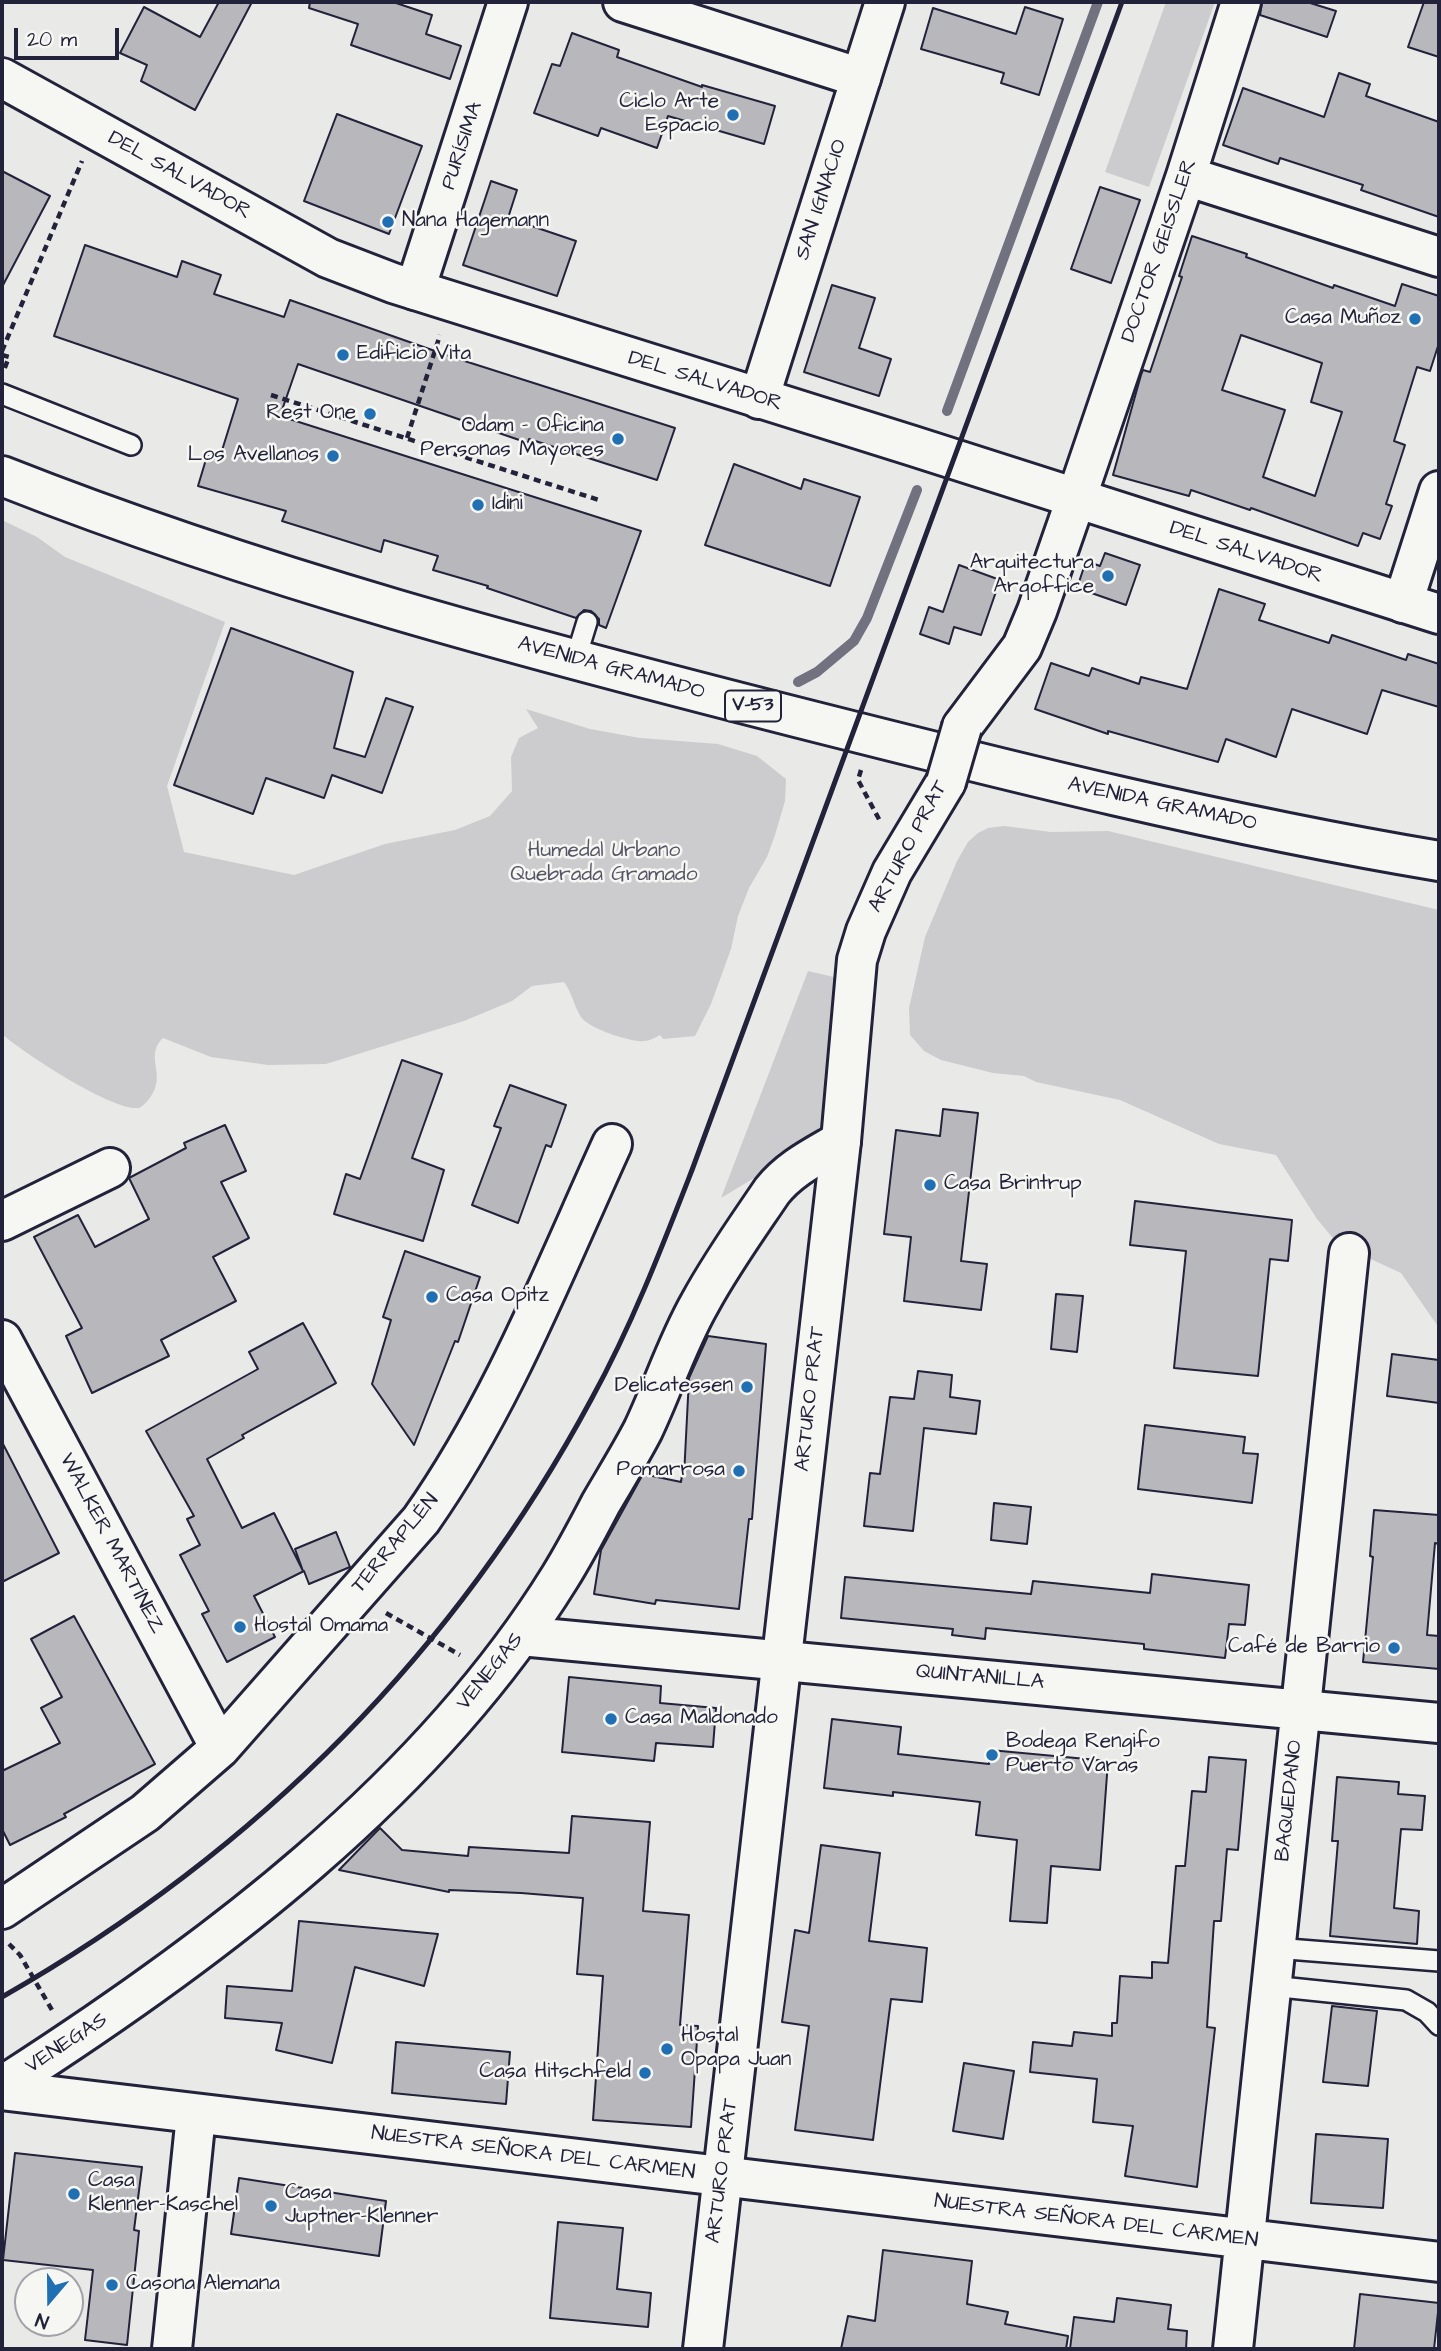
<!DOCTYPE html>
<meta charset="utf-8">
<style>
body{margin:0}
#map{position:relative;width:1441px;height:2351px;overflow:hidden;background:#e9e9e7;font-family:"Architects Daughter",sans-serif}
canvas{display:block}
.frame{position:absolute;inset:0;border:4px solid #22223b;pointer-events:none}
.north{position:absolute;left:14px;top:2267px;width:70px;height:70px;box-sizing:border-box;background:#f6f6f2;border:2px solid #a1a1a9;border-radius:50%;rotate:200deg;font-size:19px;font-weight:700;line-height:28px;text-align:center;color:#22223b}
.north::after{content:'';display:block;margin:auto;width:24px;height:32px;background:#1f6fb2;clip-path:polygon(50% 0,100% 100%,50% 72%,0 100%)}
.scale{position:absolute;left:14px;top:28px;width:105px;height:32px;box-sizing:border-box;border:4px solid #22223b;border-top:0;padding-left:9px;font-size:21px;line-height:24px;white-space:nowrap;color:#22223b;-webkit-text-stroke:5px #f6f6f2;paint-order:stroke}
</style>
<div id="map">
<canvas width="1441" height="2351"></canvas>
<div class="frame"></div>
<div class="north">N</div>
<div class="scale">20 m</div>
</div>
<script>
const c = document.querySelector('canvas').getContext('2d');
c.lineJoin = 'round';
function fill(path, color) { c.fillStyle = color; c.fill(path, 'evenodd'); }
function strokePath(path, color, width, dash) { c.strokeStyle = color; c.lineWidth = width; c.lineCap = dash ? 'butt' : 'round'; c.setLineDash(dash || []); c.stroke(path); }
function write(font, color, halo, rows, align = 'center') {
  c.font = font + ' "Architects Daughter",sans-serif'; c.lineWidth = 5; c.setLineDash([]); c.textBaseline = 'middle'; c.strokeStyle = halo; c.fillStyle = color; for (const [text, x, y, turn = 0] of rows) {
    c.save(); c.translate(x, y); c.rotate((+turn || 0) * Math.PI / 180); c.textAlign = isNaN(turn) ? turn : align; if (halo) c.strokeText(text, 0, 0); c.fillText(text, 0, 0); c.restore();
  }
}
const green = new Path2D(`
 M1166,2H1215L1149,187L1105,172Z
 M2,520L37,537L65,557L225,622L167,786L184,852L294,875L385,844L455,830L490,816L512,791L511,757L519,738L538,728L526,709L590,729L640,738L718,744L757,756L786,779L785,801L775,835L767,857L749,888L738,916L731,949L711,1004L695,1036L663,1039L660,1035C653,1039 647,1042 638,1041C623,1039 590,1029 581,1017C574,1007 573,994 564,982L532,986L512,1001L464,1021L326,1064L268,1065L211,1057L163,1038C146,1054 162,1071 155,1088C153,1095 144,1107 138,1108C112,1111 22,1052 2,1034Z
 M1004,826L1051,832L1108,831L1439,910V1328L1401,1273L1351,1250L1332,1237L1317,1219L1276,1155L1219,1144L1120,1100L1036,1082L1024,1076L993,1073L941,1060L924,1051L910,1035L909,1008L925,937L957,861L968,842L978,833L988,828Z
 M808,971L838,978L824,1136L721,1198Z`);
const stream = new Path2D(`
 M947,411L1098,2
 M798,682L817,672L854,641L867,618L917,490`);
const building = new Path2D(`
 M219,2H252L195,110L141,81L147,65L120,53L144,7L200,37Z
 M310,2H393L432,15L426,34L461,46L450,79L351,45L358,24L309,8Z
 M1262,2H1307L1336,11L1327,37L1260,15Z
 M1424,2H1439V57L1408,47Z
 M1025,7L1063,19L1039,95L1001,83L1004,73L921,49L933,8L1016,34Z
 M572,33L619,50L617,57L702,87V85L775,106L764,144L668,116L657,148L601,128L598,136L534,113L552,64L560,66Z
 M1339,73L1370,84L1366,96L1439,122V217L1361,190L1363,185L1280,158L1278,164L1223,145L1243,88L1324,117Z
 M337,114L422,146L389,234L304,201Z
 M2,171L50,196L2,287Z
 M491,181L517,190L508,218L576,241L557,296L463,265Z
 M1100,187L1140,200L1111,283L1071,269Z
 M1192,236L1247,254L1246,257L1333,288L1334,285L1395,306L1402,284L1439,296V343L1430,371L1417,367L1394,441L1405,445L1386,504L1392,506L1380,539L1363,533L1358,546L1251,508L1250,510L1191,490L1189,496L1113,475L1141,375L1143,370L1150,372L1182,277L1179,276ZM1241,335L1322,363L1311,402L1342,412L1315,496L1263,477L1285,410L1222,390Z
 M85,245L177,277L182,261L221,275L214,294L284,317L290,300L452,357L675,428L657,480L529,439L528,443L298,364L280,416L641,531L606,628L599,625V619L591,611L584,610L576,618L487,588L488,586L433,570L438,556L384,540L381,552L282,521L286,511L198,486L207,456L219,460L238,399L54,336Z
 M832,285L875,298L859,348L891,359L879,396L804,372Z
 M734,464L801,489L804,479L860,497L830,586L705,545Z
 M1105,553L1140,565L1126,605L1077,588L1086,561L1100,566Z
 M959,565L1000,580L981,635L954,627L949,644L920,634L929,607L943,612Z
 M1219,589L1265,604L1259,620L1329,643L1332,635L1406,660L1408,654L1439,664V707L1382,690L1367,734L1292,709L1276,757L1226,739L1218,762L1108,731V734L1035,709L1051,663L1089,676L1092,668L1139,684L1141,677L1187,689Z
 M231,628L353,672L334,748L365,757L386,698L413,707L382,793L332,775L324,798L266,778L253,814L174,785Z
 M402,1060L442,1074L412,1158L444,1170L423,1241L334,1214L346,1174L360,1179Z
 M510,1085L566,1105L551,1147L546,1145L518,1223L472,1205L501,1128L494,1126Z
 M943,1109L978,1113L961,1261L987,1264L981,1310L904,1301L911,1237L884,1234L896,1130L940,1136Z
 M225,1125L246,1171L221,1182L249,1238L213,1257L236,1301L161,1340L169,1356L92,1393L66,1336L82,1328L34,1237L78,1215L95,1247L149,1219L129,1178L186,1148L184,1143Z
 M1135,1201L1292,1220L1288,1261L1270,1259L1258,1376L1174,1368L1186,1251L1130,1245Z
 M405,1251L480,1277L458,1342L455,1341L414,1445L372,1384L391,1320L383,1317Z
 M1056,1294L1083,1296L1077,1352L1051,1349Z
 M303,1323L336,1383L242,1435L244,1438L207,1459L242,1528L274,1513L303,1571L295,1549L336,1532L350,1567L309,1584L304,1571L254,1596L275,1637L227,1662L202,1614L209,1611L180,1555L200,1545L187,1519L194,1516L146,1431L258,1369L249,1352Z
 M708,1336L766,1344L752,1519H749L739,1609L656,1600L655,1604L594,1594L601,1550L643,1474L681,1482L682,1475L684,1476L689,1378Z
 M1392,1354L1439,1360V1403L1387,1396Z
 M918,1371L952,1375L950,1397L980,1401L976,1434L924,1428L913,1531L864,1526L870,1473L880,1474L890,1397L914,1399Z
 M1145,1425L1245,1437L1243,1453L1258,1454L1252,1503L1138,1489Z
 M2,1442L59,1553L2,1582Z
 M994,1503L1031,1507L1027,1544L991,1540Z
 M1374,1510L1439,1515V1544L1435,1543L1427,1635L1439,1636V1669L1363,1662L1373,1557L1370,1556Z
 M1152,1574L1249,1585L1245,1625L1229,1624L1225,1658L1144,1649V1644L986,1628L985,1639L952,1635L953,1629L841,1618L845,1577L1031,1594L1033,1581L1150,1593Z
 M74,1616L155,1764L64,1814L66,1817L10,1845L2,1829V1771L60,1743L41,1708L62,1697L31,1639Z
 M569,1677L661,1686L660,1703L716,1708L713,1747L656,1743L654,1761L562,1752Z
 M832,1719L901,1727L898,1754L989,1764L990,1750L1108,1761L1100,1870L1051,1866L1047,1923L1010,1921L1017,1840L976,1835L980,1802L893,1792V1796L824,1788Z
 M1209,1757L1246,1760L1238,1850L1227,1849L1221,1921H1214L1207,2027L1215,2028L1197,2187L1125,2176L1133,2126L1093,2122L1097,2079L1030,2072L1033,2042L1072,2046L1074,2032L1112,2036V2023H1117L1120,1976L1152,1978V1962L1168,1963L1176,1866H1185L1192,1791L1206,1792Z
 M1337,1777L1399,1782L1398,1794L1425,1796L1422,1830L1401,1829L1394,1908L1419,1911L1417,1944L1330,1936L1338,1841H1332Z
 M572,1816L650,1822L643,1911L689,1915L680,2025L698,2026L691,2127L593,2120L603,1976L577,1974L583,1898L521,1893L449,1890V1892L339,1870L380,1828L402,1850L468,1856L469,1847L569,1853Z
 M821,1845L880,1853L869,1941L927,1948L922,2002L891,1999L873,2140L795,2130L809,2026L782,2022L795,1930L809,1933Z
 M299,1921L438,1934L424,1986L355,1967L332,2063L276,2050L282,2023L225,2018L227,1986L292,1991Z
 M1332,2006L1377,2011L1368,2086L1323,2082Z
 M396,2042L510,2052L506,2104L392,2093Z
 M964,2063L1014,2071L1003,2139L953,2131Z
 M1316,2134L1388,2139L1383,2208L1311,2203Z
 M15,2153L142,2167L134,2230L139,2231L127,2345L85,2340L93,2270L3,2260Z
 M239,2178L386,2201L379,2256L231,2234Z
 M558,2222L623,2228L617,2289L651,2293L648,2327L550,2318Z
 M883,2250L972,2261L967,2304L1008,2312L1005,2324L1068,2336L1066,2349H841L848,2316L875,2321Z
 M1360,2294L1439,2303L1434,2349H1354Z
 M1117,2298L1171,2305L1168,2329L1187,2331L1186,2349H1070L1074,2317L1114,2322Z`);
const path = new Path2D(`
 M2,351L82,161
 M2,355L9,357L4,370
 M271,395L602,501
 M407,438L440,335
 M861,770L858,780L880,821
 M386,1613L460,1655
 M9,1944L20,1955L52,2010`);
const service = new Path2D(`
 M2,394L131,445
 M575,661L587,622
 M1275,1948L1439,1961
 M1271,1986L1406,2000L1427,2012L1439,2025`);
const minor = new Path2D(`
 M623,2L861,78
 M1186,176L1439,257
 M415,290L508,2
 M1076,499L1186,176L1241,2
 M1403,603L1439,491
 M2,1221L110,1168
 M2,1340L220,1748
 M521,1636L1439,1723
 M2,1909L145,1813L220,1748L421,1520C502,1405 554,1271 612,1144
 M2,2086C210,1953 428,1790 560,1577C575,1553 588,1528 601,1503C615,1479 630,1455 643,1430C663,1388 677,1343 700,1303C721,1264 747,1228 772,1191C790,1168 816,1156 841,1141
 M2,2090L1439,2262
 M172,2349L196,2115
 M1233,2349L1349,1253`);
const tertiary = new Path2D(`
 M759,399L885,2
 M962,727L1022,647L1037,611L1076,499
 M703,2349L841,1141L857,960L866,931L892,872L946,782`);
const secondary = new Path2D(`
 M2,78L328,258L393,283L913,446L1439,614`);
const primary = new Path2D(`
 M2,476C260,578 528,649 796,717C1009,771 1223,825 1439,861`);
const rail = new Path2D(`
 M2,1997C254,1853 454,1655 592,1398C632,1325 662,1247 692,1170L1122,2`);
const tertiaryBridge = new Path2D(`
 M946,782L962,727`);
const markers = [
 [733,115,7,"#1f6fb2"],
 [388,222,7,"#1f6fb2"],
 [1415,319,7,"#1f6fb2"],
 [343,355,7,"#1f6fb2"],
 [370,414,7,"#1f6fb2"],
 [618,439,7,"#1f6fb2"],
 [333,456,7,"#1f6fb2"],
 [478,505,7,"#1f6fb2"],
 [1108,576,7,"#1f6fb2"],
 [930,1185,7,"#1f6fb2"],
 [432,1297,7,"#1f6fb2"],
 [747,1387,7,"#1f6fb2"],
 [739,1471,7,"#1f6fb2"],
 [240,1627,7,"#1f6fb2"],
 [1394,1648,7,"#1f6fb2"],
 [611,1719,7,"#1f6fb2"],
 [992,1755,7,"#1f6fb2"],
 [667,2049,7,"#1f6fb2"],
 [645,2073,7,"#1f6fb2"],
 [74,2194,7,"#1f6fb2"],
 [271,2206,7,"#1f6fb2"],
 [112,2285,7,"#1f6fb2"]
];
const shields = [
 [753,706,56]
];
const shieldNames = [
 ["V-53",753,706]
];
const poiNames = [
 ["Ciclo Arte",719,103,"right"],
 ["Espacio",719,127,"right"],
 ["Nana Hagemann",402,222],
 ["Casa Muñoz",1401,319,"right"],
 ["Edificio Vita",357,355],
 ["Rest One",356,414,"right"],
 ["Odam - Oficina",604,427,"right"],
 ["Personas Mayores",604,451,"right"],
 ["Los Avellanos",319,456,"right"],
 ["Idini",492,505],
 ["Arquitectura",1094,564,"right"],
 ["Arqoffice",1094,588,"right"],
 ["Casa Brintrup",944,1185],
 ["Casa Opitz",446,1297],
 ["Delicatessen",733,1387,"right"],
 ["Pomarrosa",725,1471,"right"],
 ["Hostal Omama",254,1627],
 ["Café de Barrio",1380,1648,"right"],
 ["Casa Maldonado",625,1719],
 ["Bodega Rengifo",1006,1743],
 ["Puerto Varas",1006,1767],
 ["Hostal",681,2037],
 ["Opapa Juan",681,2061],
 ["Casa Hitschfeld",631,2073,"right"],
 ["Casa",88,2182],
 ["Klenner-Kaschel",88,2206],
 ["Casa",285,2194],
 ["Juptner-Klenner",285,2218],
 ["Casona Alemana",126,2285]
];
const streetNames = [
 ["PURÍSIMA",463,146,-72],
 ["DEL SALVADOR",179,176,29],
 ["SAN IGNACIO",822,200,-72],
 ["DOCTOR GEISSLER",1160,251,-71],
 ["DEL SALVADOR",705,382,17],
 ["DEL SALVADOR",1246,553,18],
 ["AVENIDA GRAMADO",611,669,15],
 ["AVENIDA GRAMADO",1162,805,12],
 ["ARTURO PRAT",909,847,-62],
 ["ARTURO PRAT",811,1399,-84],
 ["WALKER MARTÍNEZ",111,1544,62],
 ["TERRAPLÉN",396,1544,-50],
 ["VENEGAS",491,1672,-51],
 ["QUINTANILLA",980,1678,5],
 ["BAQUEDANO",1290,1801,-84],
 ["VENEGAS",67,2044,-33],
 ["NUESTRA SEÑORA DEL CARMEN",533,2154,7],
 ["ARTURO PRAT",723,2171,-83],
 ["NUESTRA SEÑORA DEL CARMEN",1096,2222,7]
];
const parkNames = [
 ["Humedal Urbano",604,852],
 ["Quebrada Gramado",604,876]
];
fill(green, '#ccccce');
strokePath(stream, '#71717f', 10);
fill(building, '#b8b8bc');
strokePath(building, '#22223b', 2);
strokePath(service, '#22223b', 24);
strokePath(minor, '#22223b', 44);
strokePath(tertiary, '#22223b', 44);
strokePath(secondary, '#22223b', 44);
strokePath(primary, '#22223b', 44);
strokePath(path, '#22223b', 4.5, [7, 5]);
strokePath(service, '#f6f6f2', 19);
strokePath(minor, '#f6f6f2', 38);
strokePath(tertiary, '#f6f6f2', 38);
strokePath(secondary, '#f6f6f2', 38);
strokePath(primary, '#f6f6f2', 38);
strokePath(rail, '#22223b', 5);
strokePath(tertiaryBridge, '#22223b', 44, []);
strokePath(tertiaryBridge, '#f6f6f2', 38);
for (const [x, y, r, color] of markers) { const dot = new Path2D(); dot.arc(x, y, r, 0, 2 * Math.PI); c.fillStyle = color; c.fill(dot); strokePath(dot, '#f6f6f2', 2.5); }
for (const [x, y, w] of shields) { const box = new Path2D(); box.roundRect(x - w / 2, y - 15.5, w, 31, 5); c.fillStyle = '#f6f6f2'; c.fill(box); strokePath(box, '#22223b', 2); }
write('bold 19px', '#22223b', null, shieldNames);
write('21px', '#22223b', '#f6f6f2', poiNames, 'left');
write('21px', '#22223b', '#f6f6f2', streetNames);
write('21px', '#555567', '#f6f6f2', parkNames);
</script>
